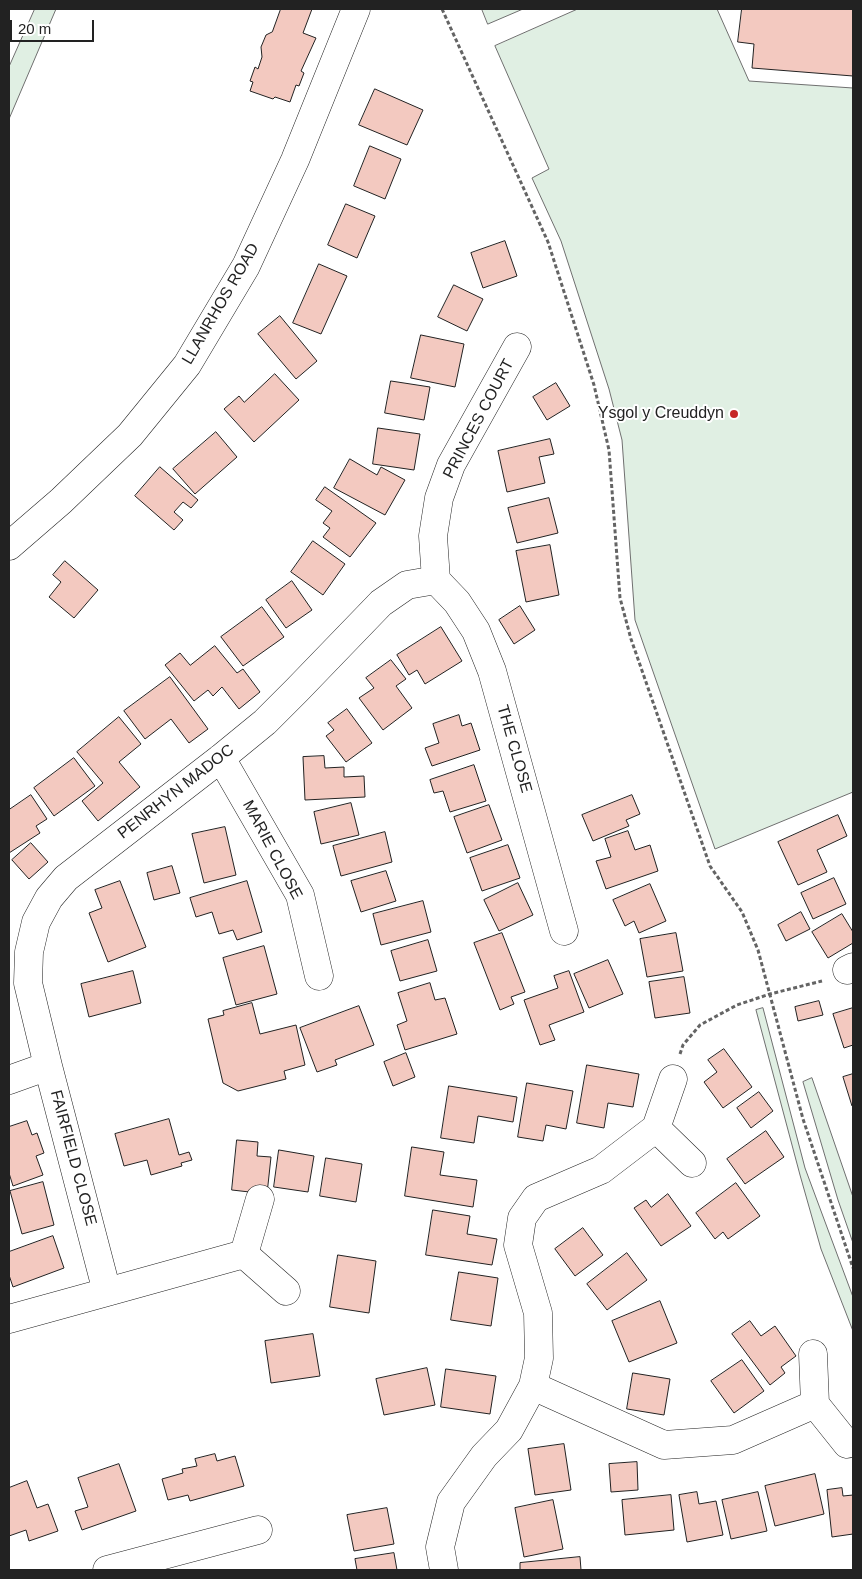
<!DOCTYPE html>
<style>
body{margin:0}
#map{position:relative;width:862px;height:1579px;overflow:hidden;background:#fff;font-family:Helvetica,sans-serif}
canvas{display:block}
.frame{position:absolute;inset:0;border:10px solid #222;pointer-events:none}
.scale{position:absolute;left:10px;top:20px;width:84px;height:22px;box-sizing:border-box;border:2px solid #222;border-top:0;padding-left:6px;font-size:15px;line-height:18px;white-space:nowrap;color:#222;-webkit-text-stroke:4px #fff;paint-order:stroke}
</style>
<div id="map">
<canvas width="862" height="1579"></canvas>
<div class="frame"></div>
<div class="scale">20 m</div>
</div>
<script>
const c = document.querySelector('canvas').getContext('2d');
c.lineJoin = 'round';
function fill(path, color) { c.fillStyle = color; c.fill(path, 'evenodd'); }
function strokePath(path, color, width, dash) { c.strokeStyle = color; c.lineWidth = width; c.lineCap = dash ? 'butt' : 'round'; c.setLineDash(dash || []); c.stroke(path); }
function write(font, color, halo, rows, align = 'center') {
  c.font = font + ' Helvetica,sans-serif'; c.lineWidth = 4; c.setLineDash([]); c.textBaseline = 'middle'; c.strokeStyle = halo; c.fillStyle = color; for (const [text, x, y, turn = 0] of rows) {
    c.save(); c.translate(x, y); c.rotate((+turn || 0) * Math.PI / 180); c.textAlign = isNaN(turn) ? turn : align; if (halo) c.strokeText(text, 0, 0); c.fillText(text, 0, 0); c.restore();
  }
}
const green = new Path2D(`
 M35,9H56L9,119V67Z
 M482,9H523L488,24Z
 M578,9H717L749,81L853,88V792L715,849L635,620L622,440L609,389L561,241L532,178L549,169L495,46Z
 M763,1008L805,1168L853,1297V1331L821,1249L800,1175L756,1010Z
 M812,1078L853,1197V1243L838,1200L803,1082Z`);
const building = new Path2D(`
 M281,9H312L303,33L316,38L301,71L304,73L299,86L296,85L290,102L275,97L273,99L250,91L253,82L250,81L255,67L258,69L262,57L261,47L266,35L272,32Z
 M742,9H853V76L752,68L754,44L738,42Z
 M375,89L423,110L407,145L359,125Z
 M370,146L401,159L385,199L354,186Z
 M346,204L375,216L357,258L328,245Z
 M505,241L517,276L483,288L471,253Z
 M319,264L347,276L321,334L293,323Z
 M454,285L483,299L467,331L438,317Z
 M280,316L317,361L296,379L258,334Z
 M421,335L464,344L455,387L411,378Z
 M275,374L299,400L254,442L224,409L239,396L244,402Z
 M391,381L430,387L424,420L385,413Z
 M556,383L570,406L547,420L533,397Z
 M378,428L420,434L414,470L373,464Z
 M216,432L237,457L195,494L173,469Z
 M550,439L554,454L539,457L545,483L507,492L498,451Z
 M350,459L377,475L381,467L405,480L385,515L334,488Z
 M160,467L198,500L191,508L183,502L174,512L183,520L174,530L135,496Z
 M325,487L376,523L350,557L323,537L330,528L323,523L332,511L316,500Z
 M549,498L558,533L517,543L508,508Z
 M313,541L345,564L323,595L291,572Z
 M550,545L559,595L526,602L516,551Z
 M65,561L98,590L74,618L49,597L61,582L53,575Z
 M292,581L312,610L286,628L266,600Z
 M520,606L535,630L514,644L499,620Z
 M262,607L284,637L243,666L221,637Z
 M441,627L462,661L425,684L417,670L409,675L397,655Z
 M215,646L237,673L243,669L260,692L239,709L222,687L213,696L208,690L194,701L165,665L180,653L190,665Z
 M391,660L406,679L396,686L412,708L383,730L359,698L374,688L366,678Z
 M170,677L208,729L189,743L171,719L145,739L124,711Z
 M347,709L372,743L346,762L326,736L334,730L328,723Z
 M459,715L462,726L471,723L480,750L432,766L425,748L439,743L433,724Z
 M119,717L141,744L119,762L140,787L98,821L82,801L103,783L77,752Z
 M324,756L325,768L344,767V777L364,776L365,797L305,800L303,757Z
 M74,758L95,786L54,816L34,788Z
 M474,765L486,801L450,812L443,791L434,793L430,780Z
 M31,795L47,819L36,826L40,833L9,853V810Z
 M632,795L640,814L626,820L629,826L593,841L582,815Z
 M351,803L359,835L321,844L314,812Z
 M489,805L502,840L467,853L454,817Z
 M838,815L847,836L817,850L827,872L798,885L778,842Z
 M225,827L236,875L204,883L192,834Z
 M628,831L635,850L650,845L658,871L606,889L596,861L611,857L605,839Z
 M385,832L392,862L341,876L333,846Z
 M31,843L48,862L29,879L12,860Z
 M508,845L520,878L482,891L470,858Z
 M172,866L180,893L154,900L147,873Z
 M386,871L396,901L361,912L351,881Z
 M834,878L846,904L813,919L801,893Z
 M120,881L146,947L108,962L89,913L102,908L95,890Z
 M247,881L262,932L237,940L233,930L219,934L212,912L196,917L190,898Z
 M518,883L533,915L499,931L484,900Z
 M650,884L666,921L639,933L634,921L625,926L613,900Z
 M423,901L431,932L381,945L373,914Z
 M801,912L810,929L786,941L778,925Z
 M842,914L853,932V943L828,958L812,932Z
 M502,933L525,992L511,997L514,1004L500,1010L474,943Z
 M676,933L683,971L647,977L640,939Z
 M428,940L437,971L400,981L391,951Z
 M264,946L277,994L236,1005L223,958Z
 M608,960L623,994L589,1008L574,974Z
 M133,971L141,1003L89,1017L81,984Z
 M569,971L584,1012L549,1025L555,1040L540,1045L524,1000L558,988L554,976Z
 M684,977L690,1013L655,1018L649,982Z
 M430,983L435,1000L445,998L457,1034L405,1050L397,1025L407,1021L398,993Z
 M819,1001L823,1015L798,1021L795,1007Z
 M252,1003L260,1034L296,1025L305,1065L284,1071L286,1079L238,1091L223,1083L208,1019L224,1015L223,1011Z
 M359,1006L374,1045L335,1060L337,1065L317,1072L300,1028Z
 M853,1008V1045L844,1048L833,1014Z
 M724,1049L752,1087L723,1108L704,1082L717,1072L708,1060Z
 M406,1053L415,1077L393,1086L384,1062Z
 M587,1065L639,1074L633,1107L608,1103L604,1128L577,1123Z
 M853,1074V1105L852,1106L843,1077Z
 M527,1083L573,1091L566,1129L546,1125L543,1141L518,1137Z
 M449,1086L517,1097L513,1122L478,1116L474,1143L441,1138Z
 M759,1092L773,1111L751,1128L737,1108Z
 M169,1119L179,1155L189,1152L192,1160L181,1163L182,1166L151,1175L147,1160L124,1166L115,1134Z
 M27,1121L32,1135L37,1133L44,1153L36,1156L43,1175L13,1186L9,1173V1127Z
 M766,1131L784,1157L745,1184L727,1159Z
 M237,1140L258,1142L257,1156L271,1157L267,1194L232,1190Z
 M412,1147L444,1152L440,1175L477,1180L473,1207L405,1196Z
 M279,1150L314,1156L308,1192L274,1187Z
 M326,1158L362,1164L356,1202L320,1196Z
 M43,1182L54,1225L22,1234L10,1191Z
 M736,1183L760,1216L728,1239L723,1232L715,1239L696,1213Z
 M668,1194L691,1226L661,1246L634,1208L646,1200L651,1207Z
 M433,1210L470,1216L467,1234L497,1239L492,1265L426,1255Z
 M583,1228L603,1255L575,1276L555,1249Z
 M53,1236L64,1268L13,1287L9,1275V1252Z
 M627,1253L647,1280L607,1310L587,1284Z
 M338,1255L376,1261L369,1313L330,1307Z
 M459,1272L498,1278L491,1326L451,1320Z
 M660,1301L677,1343L629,1362L612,1321Z
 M750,1321L761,1336L775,1326L796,1356L781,1367L785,1373L770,1385L732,1334Z
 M313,1334L320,1376L271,1383L265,1341Z
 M742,1360L764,1391L734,1413L711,1381Z
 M427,1368L435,1405L384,1415L376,1379Z
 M446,1369L496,1376L490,1414L441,1407Z
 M633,1373L670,1379L664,1415L627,1409Z
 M564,1444L571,1490L535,1495L528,1449Z
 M215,1454L217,1461L235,1456L244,1486L190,1501L188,1495L168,1500L162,1479L183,1473L182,1469L197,1466L195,1459Z
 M637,1462L638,1490L611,1492L609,1464Z
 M119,1464L136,1511L82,1530L75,1511L88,1507L78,1478Z
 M815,1474L824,1514L775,1526L765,1486Z
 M27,1481L37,1508L48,1504L58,1531L29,1541L26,1530L9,1536V1488Z
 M842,1488L843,1496L853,1495V1534L832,1537L827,1490Z
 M697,1492L699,1504L716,1501L723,1535L687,1542L679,1495Z
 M758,1492L767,1531L731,1539L722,1500Z
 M671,1495L674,1530L625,1535L622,1500Z
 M553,1500L563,1549L524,1557L515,1508Z
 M387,1508L394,1544L354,1551L347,1515Z
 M394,1553L397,1570H357L355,1559Z
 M580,1557L581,1570H520V1563Z`);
const path = new Path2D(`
 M442,9L548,242L594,385L609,450L620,598L631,639L710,866L742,912L758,950L803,1119L853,1268
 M680,1054L683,1045L700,1025L737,1005L770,994L822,981`);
const minor = new Path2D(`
 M9,546L61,501L130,435L187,365L246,266L295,160L356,9
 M436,580L457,602L476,631L492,671L564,931
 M436,580L433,536L439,498L451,465L517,347
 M221,758L300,895L319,976
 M847,970L853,967
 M48,1066L28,983L29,952L36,922L49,898L66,878L221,758L265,722L297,690L381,603L407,585L436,580
 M9,1080L48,1066L107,1292L244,1254L260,1199
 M656,1128L692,1163
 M244,1254L286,1291
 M9,1319L107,1292
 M533,1386L664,1445L733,1440L815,1404L813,1354
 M815,1404L847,1444
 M107,1570L258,1530
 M444,1570L440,1547L451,1502L484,1456L509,1430L533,1386L539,1358L538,1313L518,1245L522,1218L536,1198L601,1170L656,1128L673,1079`);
const markers = [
 [734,414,5,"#c62828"]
];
const streetNames = [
 ["LLANRHOS ROAD",221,304,-60],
 ["PRINCES COURT",479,419,-62],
 ["THE CLOSE",514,749,74],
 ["PENRHYN MADOC",176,792,-38],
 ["MARIE CLOSE",272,850,62],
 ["FAIRFIELD CLOSE",73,1158,75]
];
const poiNames = [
 ["Ysgol y Creuddyn",724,414]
];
fill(green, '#e0efe3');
strokePath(green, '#6f6f6f', 1);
fill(building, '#f3c9c0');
strokePath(building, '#222', 1);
strokePath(minor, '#222', 29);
strokePath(path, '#646464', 3, [4, 2.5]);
strokePath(minor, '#fff', 28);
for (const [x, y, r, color] of markers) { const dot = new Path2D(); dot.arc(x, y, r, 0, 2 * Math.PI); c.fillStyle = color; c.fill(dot); strokePath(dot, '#fff', 2); }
write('16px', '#222', '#fff', streetNames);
write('16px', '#222', '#fff', poiNames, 'right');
</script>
